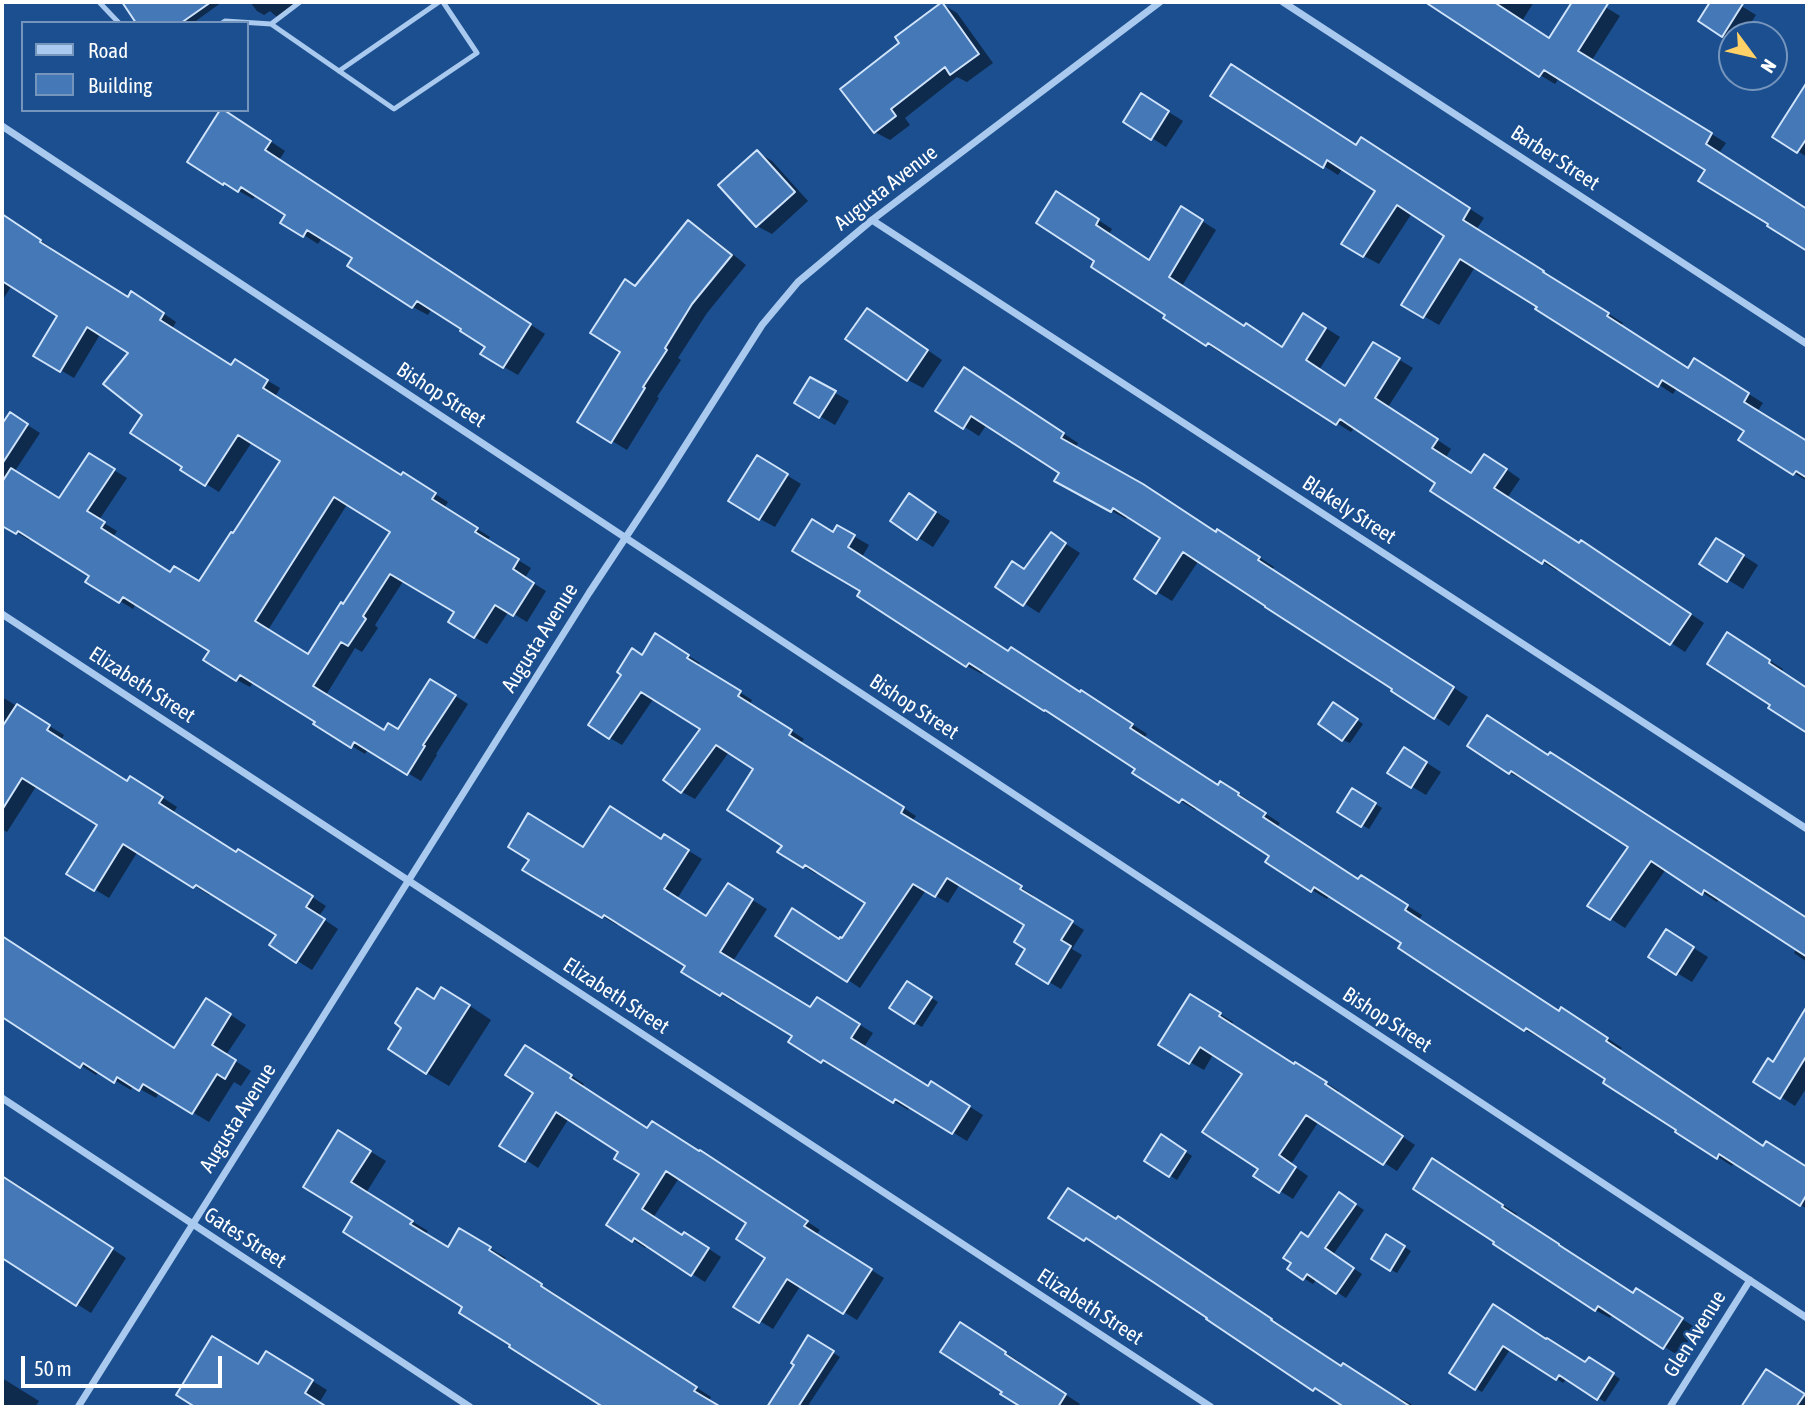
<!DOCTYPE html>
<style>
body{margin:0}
#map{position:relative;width:1809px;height:1409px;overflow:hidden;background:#1b4f8f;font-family:"Asap Condensed",sans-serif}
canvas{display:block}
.frame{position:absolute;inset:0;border:4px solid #fff;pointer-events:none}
.legend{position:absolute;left:21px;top:21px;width:228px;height:91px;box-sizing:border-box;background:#1b4f8f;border:2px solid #7695bc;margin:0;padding:9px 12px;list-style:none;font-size:21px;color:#fff}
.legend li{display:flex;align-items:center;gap:14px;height:35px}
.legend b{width:35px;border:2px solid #7695bc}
.north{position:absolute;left:1718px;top:21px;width:70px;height:70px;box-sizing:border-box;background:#1b4f8f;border:2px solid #7695bc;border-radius:50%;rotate:123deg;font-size:19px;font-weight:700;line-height:28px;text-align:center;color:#fff}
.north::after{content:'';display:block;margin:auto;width:24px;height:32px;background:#ffd166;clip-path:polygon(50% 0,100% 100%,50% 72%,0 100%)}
.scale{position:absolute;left:21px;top:1356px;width:201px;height:32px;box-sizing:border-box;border:4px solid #fff;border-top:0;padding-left:9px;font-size:21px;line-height:24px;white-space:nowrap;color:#fff;-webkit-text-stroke:5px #1b4f8f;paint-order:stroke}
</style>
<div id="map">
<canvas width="1809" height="1409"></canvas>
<div class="frame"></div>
<ul class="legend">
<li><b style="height:9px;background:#a9c9ee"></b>Road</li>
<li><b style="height:19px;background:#4478b7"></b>Building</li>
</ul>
<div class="north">N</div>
<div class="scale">50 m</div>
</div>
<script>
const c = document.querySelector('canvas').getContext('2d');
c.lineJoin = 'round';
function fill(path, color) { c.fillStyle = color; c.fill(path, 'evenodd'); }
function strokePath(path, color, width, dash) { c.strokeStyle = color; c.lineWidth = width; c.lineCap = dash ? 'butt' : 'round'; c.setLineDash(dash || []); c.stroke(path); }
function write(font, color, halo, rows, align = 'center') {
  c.font = font + ' "Asap Condensed",sans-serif'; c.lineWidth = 5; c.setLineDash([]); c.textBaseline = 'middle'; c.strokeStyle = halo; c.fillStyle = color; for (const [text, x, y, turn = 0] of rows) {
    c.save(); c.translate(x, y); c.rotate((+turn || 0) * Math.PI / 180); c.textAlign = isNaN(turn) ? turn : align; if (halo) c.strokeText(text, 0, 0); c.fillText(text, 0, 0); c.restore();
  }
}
const shadow = new Path2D(`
 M124,2H222L193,23H139Z
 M250,2H298L277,17L270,11L264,15L257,11Z
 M1433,2H1534L1522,21L1550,40L1574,2H1597L1620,16L1592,60L1726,143L1719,153L1807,210V249L1770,225L1707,170L1559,78L1555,84L1540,75L1432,4Z
 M1712,2H1735L1756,15L1743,35H1732V40L1701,21Z
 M942,4L957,13L993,63L967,82L957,77L905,118L910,125L890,140L875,132L902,43Z
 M1807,86V157L1774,136Z
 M1212,95L1357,147L1376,148L1484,218L1476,230L1623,323L1621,326L1689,370L1709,369L1763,403L1757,412L1807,443V481L1794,473L1746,431L1677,388L1673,394L1659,385L1539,307L1475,267L1439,325L1403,304L1446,235L1412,213L1379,264L1364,256L1344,243L1377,190L1343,168L1338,175L1324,166Z
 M1156,104L1183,121L1166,147L1152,138Z
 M237,119L285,151L279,160L545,334L518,375L504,367L488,346L463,328L432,308L428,315L413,307L349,266L354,258L322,238L318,244L304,235L288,215L256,194L253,199L239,191L238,192L189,161Z
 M757,152L772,161L808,201L772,234L757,226Z
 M1071,202L1112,229L1109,234L1150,261L1196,217L1216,230L1182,286L1245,327L1283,348L1318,323L1340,337L1319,370L1346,388L1373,344L1413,368L1388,407L1451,449L1446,457L1472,475L1499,464L1520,479L1507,498L1580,545L1596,550L1704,623L1685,652L1559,568L1557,571L1543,562L1438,482L1355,427L1351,432L1222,351L1221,353L1207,344L1097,261Z
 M2,214L53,249L52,250L129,298L145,301L176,322L172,329L232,366L248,369L280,388L275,397L402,477L416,482L448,502L444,508L490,537L487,541L531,568L525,578L546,591L527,622L509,611L487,644L474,637L457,612L404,580L375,625L378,628L362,652L355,648L326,695L385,732L399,731L444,689L468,704L436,754L437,755L421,781L368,749L365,754L352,746L316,724L317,721L254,681L250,687L237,680L205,660L211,650L136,603L133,609L120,601L91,575L31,537L29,540L2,524V427L10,414L40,433L15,471L60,500L102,463L127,478L99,520L117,531L113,537L171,574L199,583L233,536L282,461L252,442L219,492L182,469L184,466L144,415L130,352L101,333L74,378L35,355L59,315L12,285L2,301ZM348,503L392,531L309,656L268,630Z
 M689,222L704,231L746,265L707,313L678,358L681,360L657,397L659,398L627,450L612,441L636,287Z
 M882,319L942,360L923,388L908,380Z
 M979,378L1078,443L1075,448L1217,533L1233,540L1274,567L1272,570L1468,697L1449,726L1199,560L1172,601L1136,579L1162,538L1128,516L1126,519L1057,480L1062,472L987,424L979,436L938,410Z
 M811,379L849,401L835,425L797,403Z
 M772,466L801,484L775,527L760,519Z
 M924,504L950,521L933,547L892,521Z
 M838,527L869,545L862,557L1009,652L1096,701L1147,734L1144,738L1219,787L1236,792L1253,803L1252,805L1280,823L1277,827L1359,881L1376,886L1422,915L1419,920L1560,1013L1577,1018L1622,1048L1619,1051L1764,1147L1782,1152L1807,1168V1209L1735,1162L1732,1166L1718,1157L1608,1079L1541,1036L1540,1038L1525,1030L1404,943L1329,895L1327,899L1312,890L1271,855L1197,807L1195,810L1135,772L1138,768L984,671L982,674L967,666L860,596L863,591L833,533Z
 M1052,535L1080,553L1039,613L997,586L1025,571Z
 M1731,548L1758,565L1743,589L1702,564Z
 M668,643L700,663L698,666L752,700L750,704L804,739L801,743L916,816L912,821L1033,895L1032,897L1084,930L1072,949L1082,955L1061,989L1049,982L1028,948L1026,924L960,884L948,903L926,890L860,988L848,980L840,941L843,940L867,903L818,871L816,874L780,852L784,845L756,768L729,752L695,799L682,792L666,780L702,729L654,698L622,745L610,738L643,657Z
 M1742,643L1783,669L1782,672L1807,689V731L1771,707L1773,704Z
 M2,697L64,735L61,740L128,783L145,786L177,807L173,813L237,854L253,859L326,906L319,916L338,929L312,970L272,945L278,935L211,892L209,895L138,851L109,898L68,873L99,824L37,785L7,832L2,829Z
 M1340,708L1363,724L1350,743L1343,740Z
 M1469,746L1549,756L1565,763L1807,920V962L1794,953L1797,948L1719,898L1717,902L1666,869L1625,928L1611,919L1630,846L1526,779L1525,781L1510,773Z
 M1419,758L1441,772L1426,795L1411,786Z
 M1353,790L1382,808L1369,829L1340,812Z
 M662,840L679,845L702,859L677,899L707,918L741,893L767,909L733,961L811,1009L831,1007L873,1033L864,1047L929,1087L946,1092L983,1115L967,1141L910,1106L908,1110L838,1067L836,1069L822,1061L794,1035L737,1000L735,1003L684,971L687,965L618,922L617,925L524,870L584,849Z
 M2,937L175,1050L223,1010L246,1025L226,1055L251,1071L241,1086L234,1082L209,1122L159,1092L156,1098L133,1085L131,1090L99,1071L96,1075L2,1016Z
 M1681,940L1708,957L1692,982L1650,957Z
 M907,983L938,1002L922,1027L891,1008Z
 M435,1001L464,1002L491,1020L449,1086L427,1073Z
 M1204,1004L1233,1022L1232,1025L1295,1066L1309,1072L1339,1091L1337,1093L1415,1145L1397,1171L1319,1121L1291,1164L1308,1176L1293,1199L1280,1191L1260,1169L1244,1073L1214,1053L1204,1070L1160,1045Z
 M1807,1010V1087L1795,1106L1756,1081L1774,1064Z
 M539,1055L584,1084L582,1087L648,1130L713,1160L820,1230L816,1235L884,1278L857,1320L801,1285L773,1329L760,1321L768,1257L748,1223L679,1178L653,1218L683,1237L697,1241L721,1257L705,1282L647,1245L645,1248L633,1240L641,1174L621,1152L569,1118L538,1168L526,1160Z
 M1168,1140L1192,1156L1177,1180L1146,1160Z
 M355,1142L386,1161L366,1193L428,1231L425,1235L448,1249L460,1230L506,1258L503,1261L557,1295L556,1297L711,1397L709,1401L719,1407H607L461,1312L465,1307L355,1217L305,1186Z
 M1447,1169L1517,1214L1516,1216L1634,1295L1651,1299L1696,1328L1679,1356L1613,1314L1610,1318L1595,1310Z
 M2,1175L23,1188L22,1190L126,1258L91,1313L2,1256Z
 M1349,1200L1364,1210L1333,1255L1362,1274L1346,1298L1317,1279L1313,1284L1289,1269L1309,1239Z
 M1050,1217L1117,1221L1180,1257L1286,1329L1285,1330L1342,1367L1398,1400L1400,1398L1416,1407H1347L1330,1396L1329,1398L1270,1360L1209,1317L1101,1246L1100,1248Z
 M1386,1236L1411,1251L1397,1273L1373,1259Z
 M1494,1306L1586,1364L1596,1363L1620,1379L1605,1402L1567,1378L1563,1383L1511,1348L1482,1392L1475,1388Z
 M975,1333L1020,1362L1019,1364L1080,1404L1078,1406L1080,1407H1025L943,1352Z
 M809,1338L840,1357L809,1404L812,1407H769L796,1364Z
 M282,1362L327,1390L319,1403L325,1407H198L178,1395L259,1366Z
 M1767,1371L1807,1396V1407H1743Z
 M2,1378L39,1401L35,1407H2Z`);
const building = new Path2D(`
 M122,2H211L181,23H136Z
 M942,2L979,54L950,75L945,67L891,109L896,116L874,133L840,89L899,43L895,37Z
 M1425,2H1494L1549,38L1572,2H1609L1578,51L1712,133L1706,144L1807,209V251L1767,226L1768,224L1698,181L1705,170L1544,70L1539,77Z
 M1710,2H1744L1722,37L1698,21Z
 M1231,64L1356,145L1361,137L1470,208L1463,220L1544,271L1543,272L1609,313L1607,316L1688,368L1694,358L1749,393L1744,402L1807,441V478L1796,471L1793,475L1738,440L1744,431L1662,380L1658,387L1535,309L1537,307L1460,259L1423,318L1401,305L1444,236L1397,205L1363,257L1341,244L1375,191L1327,160L1323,168L1210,96Z
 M1807,82V138L1797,153L1772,137Z
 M1141,93L1169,111L1151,140L1123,122Z
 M220,110H224L271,141L265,150L531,324L503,368L480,354L485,347L460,331L461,329L417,301L412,308L347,266L352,258L307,230L303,237L280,223L285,215L241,187L238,192L224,183L223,185L187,162Z
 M757,150L795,192L756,227L718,185Z
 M1056,191L1099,219L1096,225L1149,260L1181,206L1203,220L1169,277L1244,326L1246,323L1282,347L1303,313L1326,328L1306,360L1345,386L1373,342L1400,358L1375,398L1438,439L1432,448L1471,473L1484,454L1507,469L1494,488L1579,543L1581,540L1691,614L1670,645L1544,560L1542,564L1430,491L1435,483L1340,419L1336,425L1208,343L1206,346L1163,318L1165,315L1091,267L1094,261L1036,223Z
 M2,214L41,240L40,242L128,297L131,291L164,313L160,320L231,365L235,359L268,380L263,388L401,475L403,472L436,493L432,499L478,528L475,532L519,559L513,569L534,583L513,616L495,605L474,638L448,622L454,612L390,574L363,616L366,619L348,646L341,642L313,686L384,730L388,723L398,729L430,679L456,695L423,745L425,746L407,775L354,742L351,748L313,724L315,722L240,675L236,681L203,660L209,651L123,597L119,603L85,582L89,576L18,531L16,534L2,526V482L11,468L59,498L89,453L115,469L87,511L105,522L101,528L170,572L174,566L199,581L231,532L233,533L280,461L238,435L205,486L180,470L182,467L130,433L142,415L103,384L128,353L87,327L60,372L33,356L57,316L2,281ZM334,497L390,532L343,604L341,602L308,654L255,621Z
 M688,220L732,255L692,304L665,348L667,350L643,387L645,388L611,443L577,422L620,352L590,333L625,279L635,286Z
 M867,308L928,350L907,381L845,339Z
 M964,367L1064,433L1061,438L1143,484L1216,532L1217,529L1260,557L1258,560L1454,687L1434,719L1391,691L1392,689L1265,607V606L1183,552L1156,594L1134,579L1160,538L1113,508L1111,512L1054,481L1059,473L971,416L963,429L935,411Z
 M810,377L836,391L819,418L794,403Z
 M10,412L28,424L2,464V424Z
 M757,455L788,474L759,520L728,501Z
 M909,493L936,512L917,540L890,521Z
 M812,519L833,532L837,525L855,535L848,547L1008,651L1011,647L1080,692L1081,690L1133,724L1130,728L1218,785L1220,781L1239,793L1238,795L1266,813L1263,817L1358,879L1361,875L1408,905L1405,910L1559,1011L1561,1007L1608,1038L1606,1041L1763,1146L1766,1141L1807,1167V1194L1800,1206L1719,1154L1717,1159L1675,1132L1676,1130L1603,1083L1605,1079L1526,1028L1524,1031L1469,995L1398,948L1401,943L1314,887L1311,892L1265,862L1269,856L1182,799L1179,803L1132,773L1135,769L1045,710L1044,711L969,663L966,667L857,596L860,591L792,551Z
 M1051,532L1066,543L1023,606L995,587L1012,561L1024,569Z
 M1716,538L1744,555L1727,582L1699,564Z
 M1727,632L1770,660L1769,663L1807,688V733L1768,708L1770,705L1707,664Z
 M655,633L689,655L687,658L741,691L738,696L792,730L789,735L904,807L901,813L1022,886L1020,889L1073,921L1061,940L1071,946L1048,984L1016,964L1025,949L1014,942L1024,925L947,878L935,897L913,884L847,982L775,936L792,908L839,939L840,937L842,938L865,903L805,865L803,868L777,852L782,846L727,810L753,769L716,745L681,793L663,780L700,729L641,692L609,739L588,725L621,675L617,672L632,648L642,655Z
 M1333,702L1358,719L1342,741L1318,724Z
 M17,704L50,725L47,730L127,781L130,776L163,797L159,803L236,852L238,849L313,896L306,907L325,919L296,963L269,945L276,935L196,885L193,888L123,844L94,891L66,874L97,825L22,778L2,810V727Z
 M1487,715L1548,755L1550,752L1807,918V957L1704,890L1702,895L1651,861L1610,920L1587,906L1628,847L1511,771L1509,774L1467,746Z
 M1404,747L1427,762L1411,788L1387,773Z
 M1352,788L1376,803L1361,827L1337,812Z
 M610,806L661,839L664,834L689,850L664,889L706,916L728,883L753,899L720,952L810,1007L817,997L860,1024L851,1038L928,1086L931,1081L970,1106L952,1134L895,1099L893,1103L823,1060L821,1063L788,1042L792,1036L722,993L720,996L681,972L685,966L604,915L602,918L522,870L529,860L508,847L528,813L583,847Z
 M1666,929L1694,947L1676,975L1648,957Z
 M2,936L174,1048L206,998L231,1014L212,1045L236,1060L225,1079L217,1074L192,1114L143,1084L139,1091L117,1077L114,1083L83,1063L80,1068L2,1017Z
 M907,981L932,997L914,1024L889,1008Z
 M441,987L470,1005L426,1074L388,1049L401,1028L395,1023L417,988L434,999Z
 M1190,994L1221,1013L1219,1016L1294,1064L1295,1062L1327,1082L1325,1084L1403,1136L1383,1165L1306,1115L1279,1155L1296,1167L1279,1193L1253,1176L1258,1169L1202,1132L1242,1074L1200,1047L1189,1064L1158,1045Z
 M1807,1006V1055L1780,1099L1753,1082L1768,1058L1773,1062Z
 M525,1045L572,1075L570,1078L647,1128L652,1121L699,1151L700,1150L808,1221L804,1226L872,1269L843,1314L787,1279L759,1323L733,1307L765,1258L736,1239L746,1223L666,1171L642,1209L682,1235L684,1232L709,1248L691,1276L634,1238L632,1242L606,1225L639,1174L614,1159L618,1152L556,1112L525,1162L499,1146L533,1093L505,1075Z
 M338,1130L371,1151L351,1182L413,1221L410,1224L448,1247L459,1228L491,1247L489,1250L542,1284L541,1286L697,1387L694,1391L721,1407H603L509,1347L510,1345L459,1313L462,1307L343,1232L352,1217L303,1187Z
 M1161,1134L1186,1151L1169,1177L1144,1161Z
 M1432,1158L1503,1205L1502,1207L1559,1244V1245L1633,1293L1636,1288L1683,1318L1663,1349L1598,1306L1595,1311L1493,1244L1494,1242L1413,1189Z
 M2,1176L113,1248L76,1306L2,1258Z
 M1068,1188L1116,1219L1118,1216L1272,1319L1271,1320L1341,1366L1343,1363L1411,1407H1344L1315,1388L1313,1391L1206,1319L1207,1318L1153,1282L1086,1238L1084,1241L1048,1218Z
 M1339,1192L1356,1204L1325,1248L1354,1268L1336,1294L1307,1274L1303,1280L1287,1269L1291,1263L1283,1258L1301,1232L1308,1237Z
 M1386,1234L1405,1246L1390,1271L1371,1259Z
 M1493,1304L1546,1339L1547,1338L1585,1362L1589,1357L1614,1373L1597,1400L1559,1375L1556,1380L1503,1346L1475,1390L1449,1373Z
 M960,1322L1006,1352L1005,1354L1066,1394L1058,1407H1021L1000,1394L1002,1392L940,1352Z
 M808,1335L834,1351L798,1407H767L794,1365L791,1363Z
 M212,1336L258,1364L266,1351L313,1380L305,1393L327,1407H195L176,1395Z
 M1766,1369L1805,1394L1796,1407H1741Z`);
const service = new Path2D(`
 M99,2L119,23
 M222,23L225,21L271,24L394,109L477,53L443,2
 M271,24L300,2
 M339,71L439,2`);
const minor = new Path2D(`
 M1283,2L1807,344
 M2,126L1807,1318
 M872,220L1807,829
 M2,614L1211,1407
 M2,1098L470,1407
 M78,1407L589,593L661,484L762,325L798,282L872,220L1160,2
 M1670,1407L1750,1280`);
const streetNames = [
 ["Barber Street",1555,158,33],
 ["Augusta Avenue",886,188,-38],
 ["Bishop Street",441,395,33],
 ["Blakely Street",1349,510,33],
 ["Augusta Avenue",540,638,-58],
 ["Elizabeth Street",142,685,33],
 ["Bishop Street",914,707,33],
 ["Elizabeth Street",616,996,33],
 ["Bishop Street",1387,1020,33],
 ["Augusta Avenue",238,1118,-58],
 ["Gates Street",245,1238,33],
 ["Elizabeth Street",1090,1307,33],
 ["Glen Avenue",1695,1334,-58]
];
fill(shadow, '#0007');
fill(building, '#4478b7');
strokePath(building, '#cfe3fa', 2);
strokePath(service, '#a9c9ee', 5);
strokePath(minor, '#a9c9ee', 7);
write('21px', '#fff', '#1b4f8f', streetNames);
</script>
